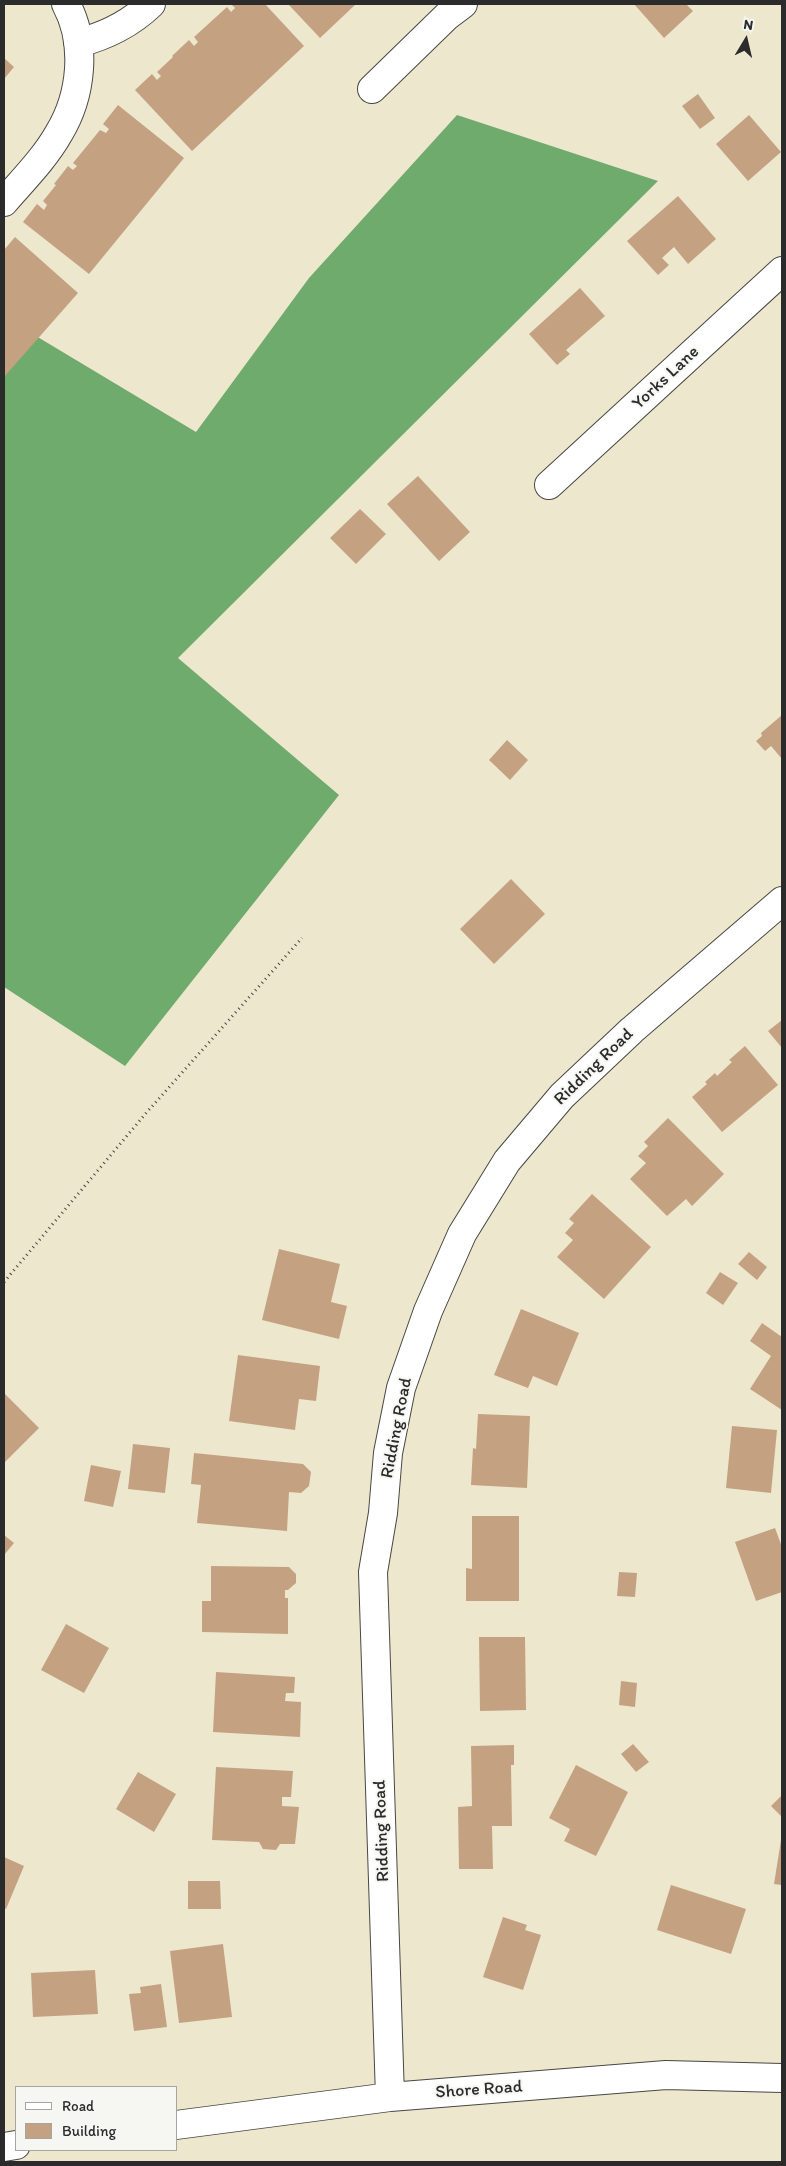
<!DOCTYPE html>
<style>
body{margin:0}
#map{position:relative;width:786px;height:2166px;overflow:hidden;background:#ede7ce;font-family:Itim,sans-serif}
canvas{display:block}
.frame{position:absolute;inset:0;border:5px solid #2b2b2b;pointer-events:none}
.legend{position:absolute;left:15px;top:2086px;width:162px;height:65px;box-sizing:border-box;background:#f6f6f2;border:1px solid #a5a5a2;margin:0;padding:6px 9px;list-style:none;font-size:15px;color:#2b2b2b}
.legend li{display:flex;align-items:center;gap:10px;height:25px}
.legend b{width:25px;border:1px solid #a5a5a2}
.north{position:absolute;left:721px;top:15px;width:50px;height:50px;-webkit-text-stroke:4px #f6f6f2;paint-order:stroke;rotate:9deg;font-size:14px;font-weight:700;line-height:20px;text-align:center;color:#2b2b2b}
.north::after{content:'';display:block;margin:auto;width:18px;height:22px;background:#2b2b2b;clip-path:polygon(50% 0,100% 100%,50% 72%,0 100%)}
</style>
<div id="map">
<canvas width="786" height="2166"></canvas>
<div class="frame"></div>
<ul class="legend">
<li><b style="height:6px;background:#fff"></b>Road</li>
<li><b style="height:14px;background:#c4a281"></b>Building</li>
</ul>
<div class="north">N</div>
</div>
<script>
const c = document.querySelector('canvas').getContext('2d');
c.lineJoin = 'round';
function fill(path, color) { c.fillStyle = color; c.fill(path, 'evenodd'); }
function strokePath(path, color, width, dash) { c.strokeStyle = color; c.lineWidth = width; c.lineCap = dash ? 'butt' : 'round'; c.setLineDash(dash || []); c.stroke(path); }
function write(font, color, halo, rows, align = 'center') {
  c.font = font + ' Itim,sans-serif'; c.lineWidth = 4; c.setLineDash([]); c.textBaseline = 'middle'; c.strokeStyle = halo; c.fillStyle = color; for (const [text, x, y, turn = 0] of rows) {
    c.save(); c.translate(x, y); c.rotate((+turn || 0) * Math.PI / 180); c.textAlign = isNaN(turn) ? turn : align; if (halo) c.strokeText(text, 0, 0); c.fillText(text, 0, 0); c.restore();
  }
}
const forest = new Path2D(`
 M457,115L658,181L178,658L339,795L125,1066L4,987V342L21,327L196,432L309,278Z`);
const building = new Path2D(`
 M231,4H265L304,46L192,151L135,90L152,74L157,80L161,76L157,72L173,57L172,56L189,40L194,46L198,42L194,37L227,7L231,12L235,8Z
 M288,4H356L320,38Z
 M634,4H686L693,11L664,38Z
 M4,58L14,67L4,79Z
 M698,94L715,118L700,129L682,106Z
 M118,105L184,158L89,274L23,222L37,204L44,210L47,205L43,201L56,185L54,184L68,166L73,170L77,166L73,163L100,130L106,133L109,129L103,124Z
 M749,115L781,152L748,181L716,144Z
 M678,196L716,239L688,264L674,247L662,258L669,265L658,275L627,241Z
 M15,237L78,293L4,377V250Z
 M580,288L605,316L566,350L570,354L557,365L529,334Z
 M418,476L470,532L439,561L387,504Z
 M360,509L386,534L356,564L330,538Z
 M782,715V759L771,746L765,751L756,741L762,736L761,733Z
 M507,740L528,760L510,780L489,760Z
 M511,879L545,914L494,964L460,929Z
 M782,1020V1048L768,1031Z
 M745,1046L778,1085L722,1132L692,1097L707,1084L705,1082L715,1073L717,1076L732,1062L729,1060Z
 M668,1118L724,1174L692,1206L686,1199L667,1216L630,1179L646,1163L638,1156L648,1146L644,1142Z
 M592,1194L651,1247L604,1299L557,1257L573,1240L565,1233L574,1223L569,1219Z
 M279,1249L340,1264L331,1302L347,1306L339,1339L262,1320Z
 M749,1252L767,1267L757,1280L738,1264Z
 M720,1272L738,1283L723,1305L706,1293Z
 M521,1309L579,1333L557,1386L533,1376L528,1388L494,1375Z
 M762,1323L782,1337V1410L750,1389L771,1356L750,1341Z
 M238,1355L320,1366L316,1401L299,1399L295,1430L229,1421Z
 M4,1393L39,1428L4,1463Z
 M478,1414L530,1416L527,1488L471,1485L473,1448L476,1449Z
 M732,1426L777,1430L771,1493L726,1488Z
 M133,1444L170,1448L165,1493L128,1489Z
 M194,1453L303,1464L311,1472L309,1486L301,1493L289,1492L287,1531L197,1523L201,1485L191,1484Z
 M91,1465L121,1471L113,1507L84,1501Z
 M472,1516H519V1601H466V1568L472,1569Z
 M775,1528L782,1547V1592L756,1601L735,1542Z
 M4,1535L14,1543L4,1555Z
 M211,1566L289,1567L296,1574V1583L288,1590H285V1598H288V1634L202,1632V1601H211Z
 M619,1572L637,1573L635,1597L617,1596Z
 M66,1624L109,1648L84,1693L41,1670Z
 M479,1637H525L526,1710L480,1711Z
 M216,1672L295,1677L294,1693H286L285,1701L301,1702L300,1737L213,1732Z
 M621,1681L637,1683L635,1707L619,1705Z
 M633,1744L649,1762L636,1772L621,1754Z
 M514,1745V1765H511L512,1826H492L493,1869H459L458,1807L472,1806L471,1746Z
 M576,1765L628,1792L596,1856L564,1841L570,1829L549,1818Z
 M216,1767L293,1771L291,1797H282V1806L299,1807L295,1844H280L276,1850L263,1849L259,1842L212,1840Z
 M138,1772L176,1794L154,1832L116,1809Z
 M782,1795V1817L771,1806Z
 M781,1840H782V1885L774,1884Z
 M4,1857L24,1866L6,1909L4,1908Z
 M188,1881H220L221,1909H188Z
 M671,1885L746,1909L731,1954L657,1930Z
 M503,1917L527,1925L525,1930L541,1935L523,1990L483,1977Z
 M223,1944L232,2017L179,2023L170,1951Z
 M95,1970L98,2014L33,2017L31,1973Z
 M161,1984L167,2027L134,2031L129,1994L141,1993L140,1987Z`);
const path = new Path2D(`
 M4,1282L147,1112L302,938`);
const minor = new Path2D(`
 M78,43C106,36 130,24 151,4
 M372,89L447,16L463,4
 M4,202C23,180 45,158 59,133C82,95 87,43 66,4
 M549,485L782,271
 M390,2097L373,1572L383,1513L388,1453L401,1388L428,1311L462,1234L507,1161L562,1096L632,1030L782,901
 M176,2125L390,2097L666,2075L782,2078
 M4,2147L16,2145`);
const streetNames = [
 ["Yorks Lane",666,378,-43],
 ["Ridding Road",594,1067,-44],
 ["Ridding Road",397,1428,-79],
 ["Ridding Road",382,1831,-92],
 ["Shore Road",479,2090,-4]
];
fill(forest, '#6fab6c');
fill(building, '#c4a281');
strokePath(minor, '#484743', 30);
strokePath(path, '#484743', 3, [1, 4]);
strokePath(minor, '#fff', 28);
write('18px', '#2b2b2b', '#f6f6f2', streetNames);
</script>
